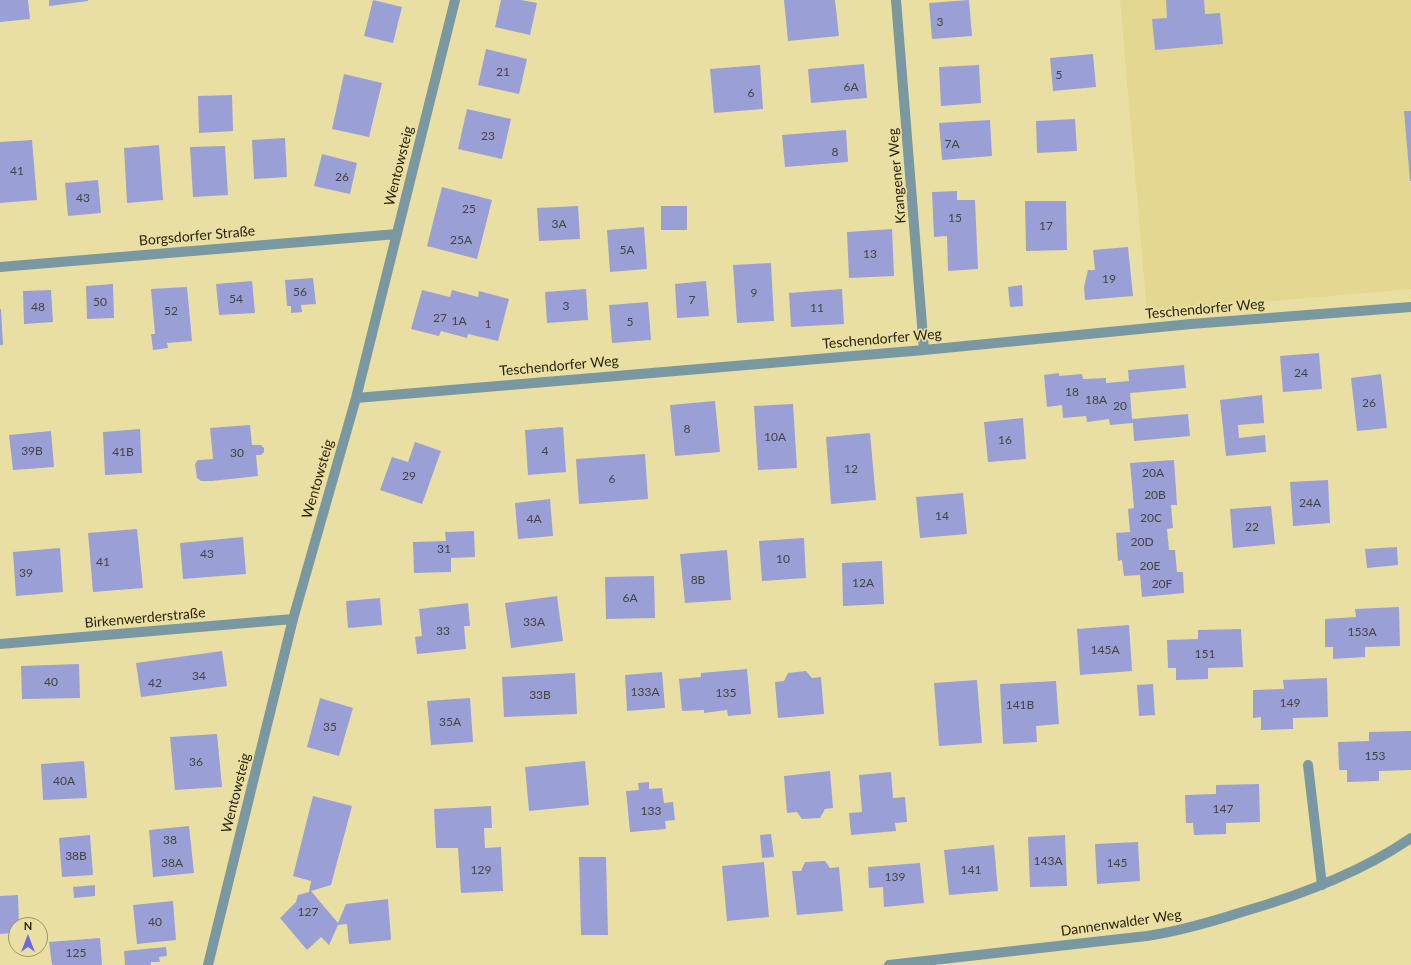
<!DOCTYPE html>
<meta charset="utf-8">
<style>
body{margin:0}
#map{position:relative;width:1411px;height:965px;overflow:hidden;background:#eadfa2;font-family:Lato,sans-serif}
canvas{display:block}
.north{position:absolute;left:8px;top:917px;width:40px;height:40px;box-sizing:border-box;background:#eadfa2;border:1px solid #9d9466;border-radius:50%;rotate:0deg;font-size:11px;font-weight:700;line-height:16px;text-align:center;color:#29240c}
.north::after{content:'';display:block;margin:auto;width:14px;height:18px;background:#6a6ae3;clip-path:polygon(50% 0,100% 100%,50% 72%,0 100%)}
</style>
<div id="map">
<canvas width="1411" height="965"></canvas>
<div class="north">N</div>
</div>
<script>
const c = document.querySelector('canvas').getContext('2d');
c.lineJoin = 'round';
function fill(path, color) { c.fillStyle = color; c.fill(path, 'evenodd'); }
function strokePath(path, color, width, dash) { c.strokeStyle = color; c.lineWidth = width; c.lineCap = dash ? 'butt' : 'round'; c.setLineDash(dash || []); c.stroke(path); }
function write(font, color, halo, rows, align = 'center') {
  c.font = font + ' Lato,sans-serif'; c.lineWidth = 3.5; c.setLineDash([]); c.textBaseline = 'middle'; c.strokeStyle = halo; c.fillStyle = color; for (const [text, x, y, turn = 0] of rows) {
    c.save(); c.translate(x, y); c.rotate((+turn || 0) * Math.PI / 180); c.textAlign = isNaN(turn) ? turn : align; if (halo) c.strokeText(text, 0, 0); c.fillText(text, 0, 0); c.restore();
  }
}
const built = new Path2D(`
 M1120,0H1411V289L1147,312Z`);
const building = new Path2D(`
 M0,0H28L30,19L0,22Z
 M49,0H88V1L49,6Z
 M373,0L402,7L393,43L364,36Z
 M501,0H521L537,3L530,35L495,27Z
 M784,0H835L839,36L788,41Z
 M969,0L972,36L932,39L929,3Z
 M1166,0H1204L1205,14L1220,13L1223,44L1155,50L1152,19L1167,18Z
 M486,49L527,59L519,94L478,85Z
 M1093,54L1096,87L1053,91L1050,58Z
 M864,64L867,98L811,103L808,69Z
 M760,65L763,109L714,113L710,69Z
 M979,65L981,103L941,106L939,67Z
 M344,74L382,83L369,137L332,129Z
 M232,95L233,131L199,133L198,96Z
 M467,109L511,119L502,159L458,149Z
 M1404,111H1411V181H1410Z
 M1075,119L1077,151L1037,153L1036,121Z
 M990,120L992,156L942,160L939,123Z
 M846,130L848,162L785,167L782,135Z
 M285,138L287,177L254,179L252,140Z
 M32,140L37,200L0,203V142Z
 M159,145L163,200L127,203L124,148Z
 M225,146L228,195L193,197L190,147Z
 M322,154L357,163L350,194L314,186Z
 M98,180L101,213L68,216L65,183Z
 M442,187L492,200L477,259L427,246Z
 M957,191V200H975L978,269L948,271L947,236L934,237L932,192Z
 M1025,201H1066L1067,250L1026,251Z
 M578,206L580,239L539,241L537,208Z
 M661,206H687V230H661Z
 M644,227L647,269L610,272L607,230Z
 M892,229L894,276L849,278L847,232Z
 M1128,247L1133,296L1085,300L1084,287L1088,270H1095L1093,250Z
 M771,263L774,321L737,323L733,265Z
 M313,278L316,304L301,305L302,312L291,313V306H287L285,280Z
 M252,281L255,313L219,315L216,284Z
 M706,281L709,316L677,318L675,284Z
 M113,284L114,318L87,319L86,286Z
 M1022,285L1023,306L1010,307L1008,287Z
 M187,287L192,341L167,343L168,348L153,350L151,334H155L151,289Z
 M586,289L588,320L547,323L545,292Z
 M842,289L844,324L791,327L789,293Z
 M51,290L53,322L24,324L23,291Z
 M422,290L450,297L452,290L478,297L479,291L509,299L498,341L468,334L467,338L441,331L439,336L411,329Z
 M648,302L651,340L612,343L609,305Z
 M0,309H1L3,345H0Z
 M1319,353L1322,389L1283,392L1280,356Z
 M1184,365L1186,388L1130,393L1132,419L1188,414L1190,436L1134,441L1133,423L1110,425L1109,419L1087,422L1086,416L1063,418L1062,405L1047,407L1044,375L1059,373V376L1082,374L1083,379L1106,378V383L1129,381L1128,370Z
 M1381,374L1387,428L1357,431L1351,378Z
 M1262,395L1264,423L1238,425L1239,438L1265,435L1266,452L1226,456L1220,400Z
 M715,401L720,452L675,456L670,405Z
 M793,404L797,468L758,470L754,406Z
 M1023,418L1026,459L988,462L984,422Z
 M250,425L252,445H261L264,448V452L261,455H256L258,476L212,481H201L197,478L195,464L198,460L213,459L210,428Z
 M563,427L566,472L528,475L525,430Z
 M140,429L142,473L105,475L103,432Z
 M51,431L54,467L13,470L9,435Z
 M870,433L876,500L831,504L826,437Z
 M415,442L441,451L422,504L380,490L392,457L408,462Z
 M645,454L648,499L579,504L576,459Z
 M1174,460L1177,505H1171L1173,528L1167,529L1169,550H1175L1177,572H1183L1184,593L1142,597L1140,575L1124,576L1122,560L1118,561L1116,533L1130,532L1128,509L1134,508L1130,463Z
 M1328,480L1330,523L1293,526L1290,482Z
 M963,493L967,534L920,538L916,497Z
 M550,499L553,536L518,539L515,503Z
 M1271,506L1275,544L1233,548L1230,509Z
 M137,529L143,588L93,592L88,533Z
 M474,531L475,557L451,558V572L414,573L413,542L446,541L445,532Z
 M243,537L246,574L183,579L180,543Z
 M804,538L806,578L762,581L759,541Z
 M1397,547L1398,565L1367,568L1365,549Z
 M60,548L63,592L16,596L13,552Z
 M727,550L731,600L685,603L680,554Z
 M882,561L884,604L843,606L842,563Z
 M654,576L655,618L606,619L605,577Z
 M557,596L563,641L511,648L505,603Z
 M380,598L382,625L348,628L346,601Z
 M468,603L470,626H464L466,649L417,654L415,637L422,636L419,609Z
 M1399,607L1400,646L1365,647V657L1333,659V647H1325V619L1356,617L1355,609Z
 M1129,625L1132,671L1080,675L1077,629Z
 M1241,629L1243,667L1208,668V679L1176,680V668H1168L1167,640L1198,639V630Z
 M222,651L227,686L141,697L136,663Z
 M79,664L80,698L22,699L21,666Z
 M747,669L751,714L728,716L727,710L704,713V710L682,711L679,679L701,677V673Z
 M806,671L812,678L821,677L824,714L778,718L775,682L784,681L788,673Z
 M662,672L665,708L627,711L625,675Z
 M575,673L577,714L504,717L502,677Z
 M1327,678L1328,717L1293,718V729L1261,730V717L1253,718V690L1284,689L1283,680Z
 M977,680L982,743L939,746L934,683Z
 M1056,681L1059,724L1036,726L1037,742L1003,744L1000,684Z
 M1153,684L1155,715L1139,716L1137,685Z
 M320,698L353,708L339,756L307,747Z
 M470,698L473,742L431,745L427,701Z
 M1411,731V770L1379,771V781L1347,782V770H1339L1338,742L1369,741V732Z
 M217,734L222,787L175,790L170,737Z
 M84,761L87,798L43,800L41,764Z
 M585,761L589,805L529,811L525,767Z
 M830,771L833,808L825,809L820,818L802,819L797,812L787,813L784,776Z
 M891,772L893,798L905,797L907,822L895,823L896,831L851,835L849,813L862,812L859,775Z
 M649,782V789L662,788L664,803L673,802L675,820L665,821L666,829L630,832L626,791L639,790L638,783Z
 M1259,784L1260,822L1226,823V834L1194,835L1193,823H1186L1185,795L1216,794V785Z
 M313,796L352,806L331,885L311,891L338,923L346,904L388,899L391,940L349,944L347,924L338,925L329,945L321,937L307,950L280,918L296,902L298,895L309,892L311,881L293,876Z
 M491,806L492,828H484L485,848L501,847L503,891L461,893L458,848H436L434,809Z
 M189,826L194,873L153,877L149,830Z
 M771,834L774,857L762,858L760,835Z
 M90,835L93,875L62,877L59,838Z
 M1065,835L1067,886L1030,887L1028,837Z
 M1138,842L1140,881L1097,884L1095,844Z
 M994,845L998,891L949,895L944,850Z
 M579,857H606L608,935H581Z
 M825,861L830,868L839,867L843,911L797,915L792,871H801L805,862Z
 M764,862L769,917L727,921L722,866Z
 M920,863L924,903L884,907L883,887L869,888L868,867Z
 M95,885V896L74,898L73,887Z
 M18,895L19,925H16V933L0,934V896Z
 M173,901L176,940L137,944L133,905Z
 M100,938L102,965H52L49,942Z
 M166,947L167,956L159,957L160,962H151V965H125L124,951Z`);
const service = new Path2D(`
 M1308,765L1322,885`);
const minor = new Path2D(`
 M896,0L924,350
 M0,267L397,234
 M356,398L924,350L1191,324L1411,307
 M0,644L293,619
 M208,965L293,619L356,398L455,0
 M889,965L1147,936C1180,931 1211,922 1242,912C1301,895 1360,873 1411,838`);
const numberNames = [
 ["3",940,22],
 ["21",503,72],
 ["5",1059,75],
 ["6A",851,87],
 ["6",751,93],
 ["23",488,136],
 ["7A",952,144],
 ["8",835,152],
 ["41",17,171],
 ["26",342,177],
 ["43",83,198],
 ["25",469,209],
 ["15",955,218],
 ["3A",559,224],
 ["17",1046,226],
 ["25A",461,240],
 ["5A",627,250],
 ["13",870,254],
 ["19",1109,279],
 ["56",300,292],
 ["9",754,293],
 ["54",236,299],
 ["7",692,300],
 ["50",100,302],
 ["3",566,306],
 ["48",38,307],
 ["11",817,308],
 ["52",171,311],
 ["27",440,318],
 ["1A",459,321],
 ["5",630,322],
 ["1",488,324],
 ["24",1301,373],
 ["18",1072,392],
 ["18A",1096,400],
 ["26",1369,403],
 ["20",1120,406],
 ["8",687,429],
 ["10A",775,437],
 ["16",1005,440],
 ["39B",32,451],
 ["4",545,451],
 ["41B",123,452],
 ["30",237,453],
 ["12",851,469],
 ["20A",1153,473],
 ["29",409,476],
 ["6",612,479],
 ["20B",1155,495],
 ["24A",1310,503],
 ["14",942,516],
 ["20C",1151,518],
 ["4A",534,519],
 ["22",1252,527],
 ["20D",1142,542],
 ["31",444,549],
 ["43",207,554],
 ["10",783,559],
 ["41",103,562],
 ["20E",1150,566],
 ["39",26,573],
 ["8B",698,580],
 ["12A",863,583],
 ["20F",1162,584],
 ["6A",630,598],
 ["33A",534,622],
 ["33",443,631],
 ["153A",1362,632],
 ["145A",1105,650],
 ["151",1205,654],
 ["34",199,676],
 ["40",51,682],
 ["42",155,683],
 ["133A",645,692],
 ["135",726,693],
 ["33B",540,695],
 ["149",1290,703],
 ["141B",1020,705],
 ["35A",450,722],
 ["35",330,727],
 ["153",1375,756],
 ["36",196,762],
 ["40A",64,781],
 ["147",1223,809],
 ["133",651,811],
 ["38",170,840],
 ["38B",76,856],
 ["143A",1048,861],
 ["38A",172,863],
 ["145",1117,863],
 ["129",481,870],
 ["141",971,870],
 ["139",895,877],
 ["127",308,912],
 ["40",155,922],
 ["125",76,953]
];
const streetNames = [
 ["Wentowsteig",399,166,-76],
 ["Krangener Weg",897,176,-95],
 ["Borgsdorfer Straße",197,236,-5],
 ["Teschendorfer Weg",1205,309,-5],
 ["Teschendorfer Weg",882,339,-5],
 ["Teschendorfer Weg",559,366,-5],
 ["Wentowsteig",318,479,-74],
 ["Birkenwerderstraße",145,618,-5],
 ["Wentowsteig",236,793,-76],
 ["Dannenwalder Weg",1121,923,-8]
];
fill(built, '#e4d792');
fill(building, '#9aa0d6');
strokePath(service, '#7a98a1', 10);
strokePath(minor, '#7a98a1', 10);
write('12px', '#45433e', null, numberNames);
write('14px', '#29240c', '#eadfa2', streetNames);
</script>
